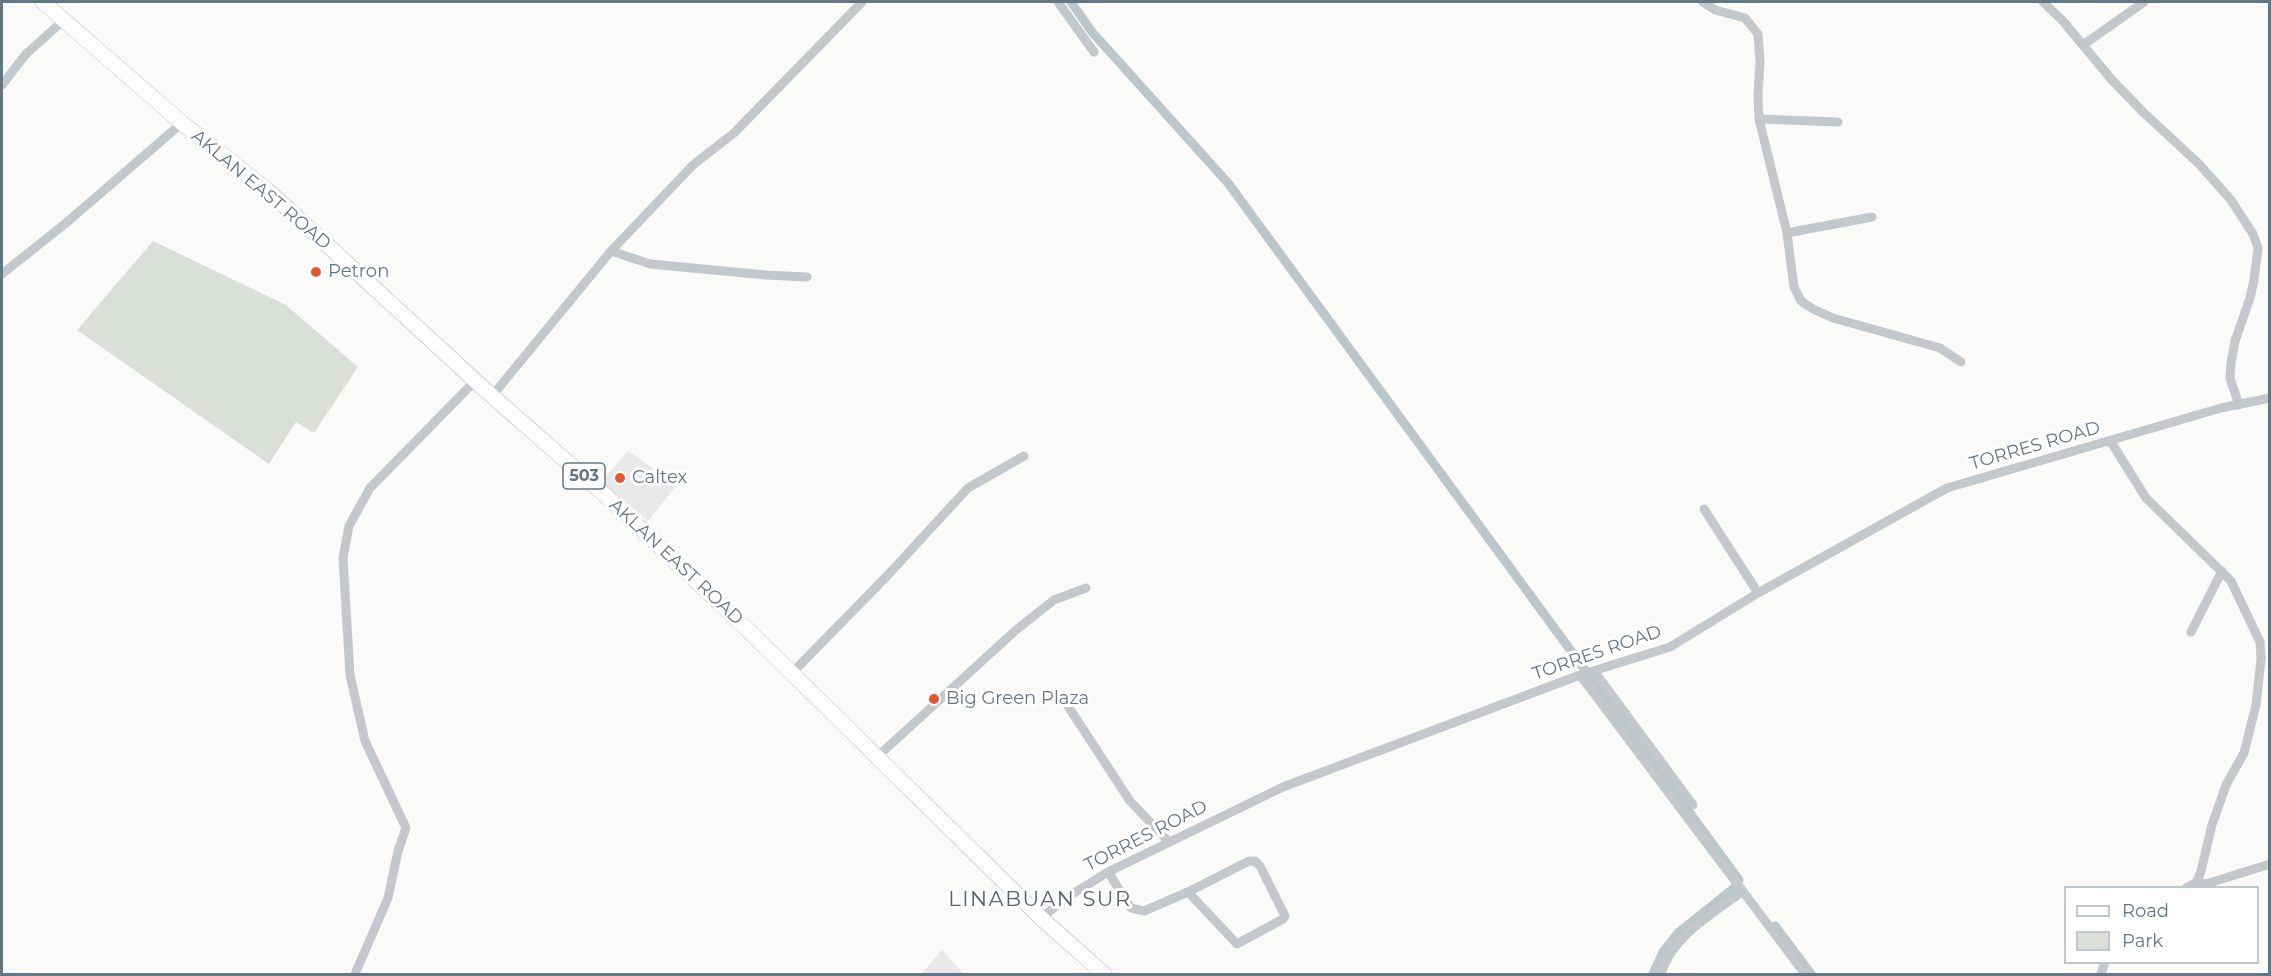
<!DOCTYPE html>
<style>
body{margin:0}
#map{position:relative;width:2271px;height:976px;overflow:hidden;background:#fafaf8;font-family:Montserrat,sans-serif}
canvas{display:block}
.frame{position:absolute;inset:0;border:3px solid #657683;pointer-events:none}
.legend{position:absolute;left:2064px;top:886px;width:195px;height:78px;box-sizing:border-box;background:#fff;border:2px solid #c1c8cd;margin:0;padding:8px 10px;list-style:none;font-size:18px;color:#657683}
.legend li{display:flex;align-items:center;gap:12px;height:30px}
.legend b{width:30px;border:2px solid #c1c8cd}
</style>
<div id="map">
<canvas width="2271" height="976"></canvas>
<div class="frame"></div>
<ul class="legend">
<li><b style="height:8px;background:#fff"></b>Road</li>
<li><b style="height:16px;background:#dadfd7"></b>Park</li>
</ul>
</div>
<script>
const c = document.querySelector('canvas').getContext('2d');
c.lineJoin = 'round';
function fill(path, color) { c.fillStyle = color; c.fill(path, 'evenodd'); }
function strokePath(path, color, width, dash) { c.strokeStyle = color; c.lineWidth = width; c.lineCap = dash ? 'butt' : 'round'; c.setLineDash(dash || []); c.stroke(path); }
function write(font, color, halo, rows, align = 'center') {
  c.font = font + ' Montserrat,sans-serif'; c.lineWidth = 6; c.setLineDash([]); c.textBaseline = 'middle'; c.strokeStyle = halo; c.fillStyle = color; for (const [text, x, y, turn = 0] of rows) {
    c.save(); c.translate(x, y); c.rotate((+turn || 0) * Math.PI / 180); c.textAlign = isNaN(turn) ? turn : align; if (halo) c.strokeText(text, 0, 0); c.fillText(text, 0, 0); c.restore();
  }
}
const built = new Path2D(`
 M628,451L677,485L648,521L601,482Z
 M942,950L964,974H921Z`);
const green = new Path2D(`
 M153,241L286,305L358,367L314,433L296,422L269,464L77,330Z`);
const canal = new Path2D(`
 M1071,2L1092,32L1228,183L1739,880
 M1775,926L1811,974
 M1653,974L1663,952L1678,933L1734,888`);
const street = new Path2D(`
 M1058,2L1094,52
 M1703,2L1715,10L1745,18L1758,34L1760,62L1758,95L1759,119L1787,233L1794,287L1801,301L1813,309L1833,318L1940,348L1961,362
 M2043,2L2062,20L2112,80L2143,112L2199,164L2231,200L2253,234L2258,248L2254,280L2250,298L2235,341L2231,363L2230,378L2239,405
 M2083,45L2144,2
 M2,85L26,54L64,20
 M1759,119L1838,122
 M1787,233L1872,217
 M611,251L650,264L766,275L807,277
 M2,274L66,223L182,123
 M492,396L611,251L693,165L734,133L862,2
 M2111,442L2146,498L2231,581L2260,642L2261,659L2256,705L2244,753L2226,785L2212,825L2201,871L2197,882L2206,884L2270,864
 M1704,509L1758,593
 M2191,632L2222,571
 M1594,671L1693,805
 M792,673L886,577L968,488L1024,456
 M1580,675L1805,974
 M1062,697L1130,801L1169,842
 M878,756L1016,630L1054,600L1086,588
 M1108,872L1131,908L1144,911L1188,892L1249,861H1255L1260,866L1285,916L1283,919L1237,944L1188,892
 M2186,888L2197,882
 M1041,918L1066,898L1108,872L1283,787L1580,675L1670,647L1758,593L1947,488L2221,408L2270,398
 M355,974L388,898L398,851L406,828L365,741L350,675L343,558L349,526L370,488L475,381
 M1661,974C1672,936 1713,914 1743,891
 M2101,974L2105,962`);
const primary = new Path2D(`
 M43,2L182,123L266,189L492,396L605,495L751,633L1041,918L1104,974`);
const markers = [
 [316,272,6,"#e4572e"],
 [620,478,6,"#e4572e"],
 [934,699,6,"#e4572e"]
];
const shields = [
 [584,476,42]
];
const shieldNames = [
 ["503",584,476]
];
const streetNames = [
 ["AKLAN EAST ROAD",261,190,40],
 ["TORRES ROAD",2035,446,-16],
 ["AKLAN EAST ROAD",676,562,43],
 ["TORRES ROAD",1597,653,-19],
 ["TORRES ROAD",1146,836,-27]
];
const poiNames = [
 ["Petron",328,272],
 ["Caltex",632,478],
 ["Big Green Plaza",946,699]
];
const quarterNames = [
 ["LINABUAN SUR",1040,900]
];
fill(built, '#e8e9e9');
fill(green, '#dadfd7');
strokePath(canal, '#bbc7cb', 9);
strokePath(primary, '#b5babe', 16);
strokePath(street, '#c3c8cc', 9);
strokePath(primary, '#fff', 15);
for (const [x, y, r, color] of markers) { const dot = new Path2D(); dot.arc(x, y, r, 0, 2 * Math.PI); c.fillStyle = color; c.fill(dot); strokePath(dot, '#fff', 2); }
for (const [x, y, w] of shields) { const box = new Path2D(); box.roundRect(x - w / 2, y - 13, w, 26, 4.5); c.fillStyle = '#fff'; c.fill(box); strokePath(box, '#657683', 1.5); }
write('bold 16px', '#657683', null, shieldNames);
write('18px', '#657683', '#fff', streetNames);
write('18px', '#657683', '#fff', poiNames, 'left');
c.letterSpacing = '1.5px';
write('21px', '#57646e', '#fff', quarterNames);
c.letterSpacing = '0px';
</script>
